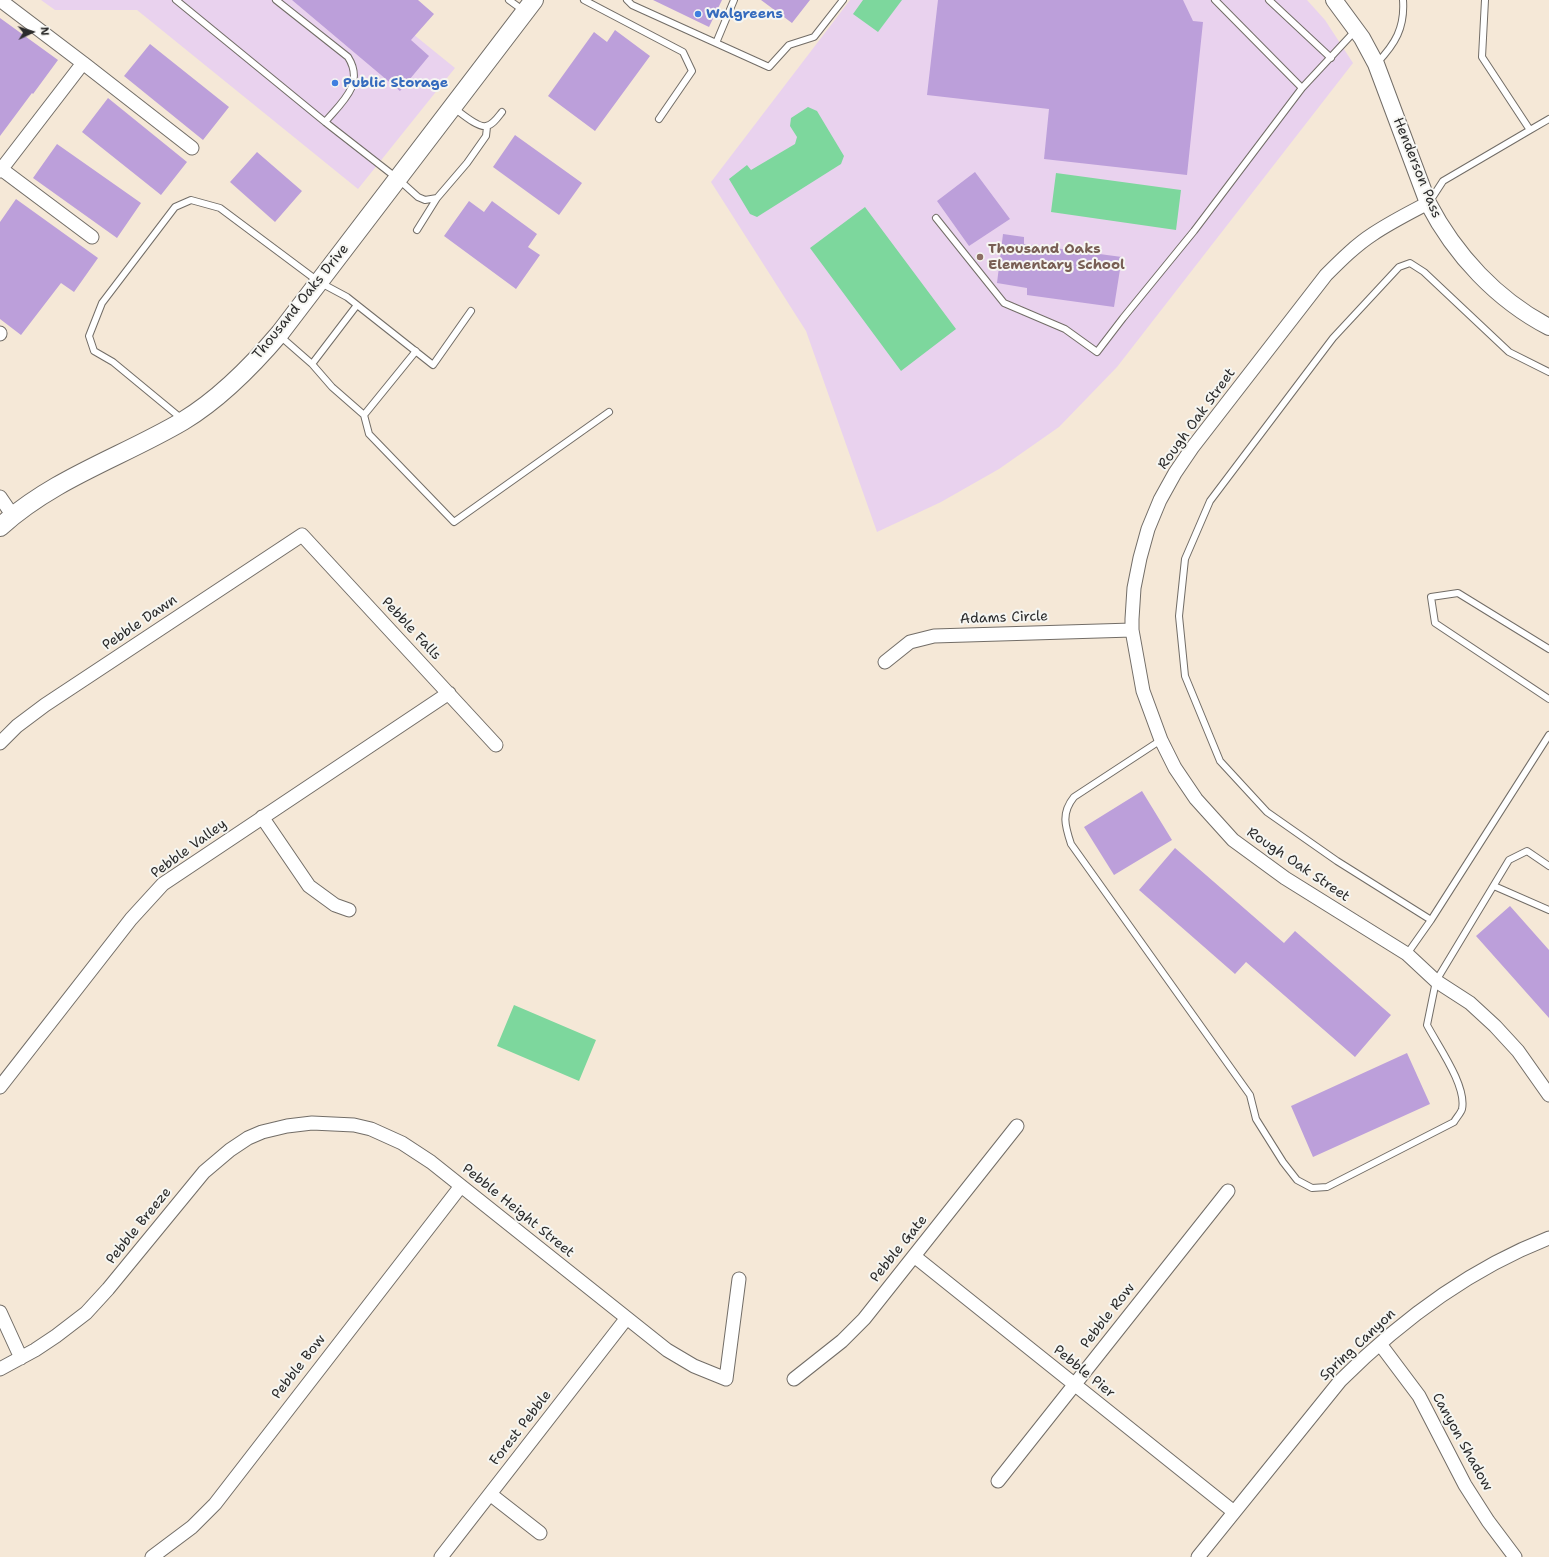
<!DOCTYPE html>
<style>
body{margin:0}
#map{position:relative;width:1549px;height:1557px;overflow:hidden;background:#f5e8d7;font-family:"Shantell Sans",sans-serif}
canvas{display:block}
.north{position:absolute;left:12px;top:12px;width:40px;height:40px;-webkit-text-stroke:3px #f6f6f2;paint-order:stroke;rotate:86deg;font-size:11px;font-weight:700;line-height:16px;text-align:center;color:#2b2b2b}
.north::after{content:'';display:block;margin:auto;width:14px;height:18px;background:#2b2b2b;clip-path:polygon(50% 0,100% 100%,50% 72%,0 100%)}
</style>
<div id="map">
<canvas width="1549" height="1557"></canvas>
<div class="north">N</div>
</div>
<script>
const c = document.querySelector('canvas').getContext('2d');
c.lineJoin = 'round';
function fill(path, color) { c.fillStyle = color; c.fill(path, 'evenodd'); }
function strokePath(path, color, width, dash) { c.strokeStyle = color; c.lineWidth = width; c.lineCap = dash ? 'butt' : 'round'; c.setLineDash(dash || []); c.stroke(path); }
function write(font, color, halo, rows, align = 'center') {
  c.font = font + ' "Shantell Sans",sans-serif'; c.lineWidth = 4; c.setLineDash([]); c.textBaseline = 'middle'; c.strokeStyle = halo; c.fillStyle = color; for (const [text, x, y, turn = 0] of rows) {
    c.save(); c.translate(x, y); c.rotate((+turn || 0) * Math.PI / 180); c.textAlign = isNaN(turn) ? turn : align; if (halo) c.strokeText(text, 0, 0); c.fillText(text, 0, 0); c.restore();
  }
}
const built = new Path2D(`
 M41,0H371L455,68L358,189L137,10H55Z
 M850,0H1307L1325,20L1353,63L1117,367L1059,427L999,469L941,502L877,532L806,331L711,182Z`);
const green = new Path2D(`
 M863,0H902L878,32L853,14Z
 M808,107L817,111L844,156L841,164L757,217L750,214L729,179L747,165L751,170L795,144L797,137L790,126L791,118Z
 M1056,173L1181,190L1176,230L1051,212Z
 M865,207L956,329L901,371L810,248Z
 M514,1005L596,1040L579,1081L497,1046Z`);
const building = new Path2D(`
 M292,0H418L434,14L411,40L429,56L400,91Z
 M653,0H722L709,27Z
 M761,0H810L792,23Z
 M938,0H1183L1193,21L1203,22L1187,175L1044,159L1049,109L927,95Z
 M0,18L58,60L33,94L32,93L0,136Z
 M615,30L650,56L595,131L548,96L594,32L607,42Z
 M150,44L229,107L203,140L124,76Z
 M108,98L187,162L161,195L82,132Z
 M515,135L582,183L559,215L493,167Z
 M57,144L141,203L117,238L33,178Z
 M257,152L302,191L275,222L230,182Z
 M975,172L1010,219L969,246L937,201Z
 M16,199L98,258L74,292L61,283L21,335L0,319V222Z
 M469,201L484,212L492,201L537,234L528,247L540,255L516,289L444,236Z
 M1003,234L1024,237V244L1122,257L1114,307L1027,295V288L997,283Z
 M1142,791L1172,840L1114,875L1084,827Z
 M1175,848L1284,943L1295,931L1391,1015L1355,1057L1246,962L1235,974L1139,890Z
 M1510,906L1549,950V1018L1476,936Z
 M1407,1053L1430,1104L1313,1157L1291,1106Z`);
const service = new Path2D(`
 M176,0L325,122L398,179L418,197L425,200L437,198L467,163L486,136L487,127
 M276,0L348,57C365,84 342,102 325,122
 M509,0L524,11
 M584,0L683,52L692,71L659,119
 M627,0L632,5L769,67L789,45L814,37L843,0
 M1215,0L1302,88L1355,31
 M1269,0L1331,58
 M716,43L734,0
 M1377,63C1395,44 1405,28 1403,0
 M454,108C461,113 478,128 486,126C493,125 498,117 502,112
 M1530,130L1549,119
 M1430,201L1443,181L1530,130L1482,57L1485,0
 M936,218L1004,303L1065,329L1097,352L1123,318L1194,231L1302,88
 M417,230L437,198
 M357,305L312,364L332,387L364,415L416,351
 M280,336L312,364
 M364,415L369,434L454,522L609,412
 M182,419L113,362L94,351L89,336L102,303L175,207L191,200L220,208L319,282L347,297L433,365L471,311
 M1549,649L1458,593L1431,597L1435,623L1549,699
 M1161,740L1074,797C1061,813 1065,826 1071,844L1250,1095L1256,1119L1283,1162L1297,1180L1312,1188L1327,1187L1454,1122C1456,1118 1461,1113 1462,1109C1467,1086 1438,1046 1427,1025L1436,981L1509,860L1527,851L1549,866
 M1494,886L1549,910
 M1431,920L1337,861L1267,812L1220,761L1185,676L1179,616L1185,559L1210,501L1333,338L1399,267L1410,263L1424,272L1509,352L1549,372
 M1407,954L1431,920L1549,735`);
const minor = new Path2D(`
 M0,0L83,63L0,171
 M83,63L192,148
 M0,168L92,237
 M1428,203C1409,213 1391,222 1373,234C1356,245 1341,260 1326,275L1192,448L1175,473L1160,500L1148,529L1140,558L1134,588L1132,619V630L1143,691L1161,740L1175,768L1196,799L1233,840L1285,878L1407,954L1436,981L1470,1003L1495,1026L1518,1051L1549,1095
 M0,333V334
 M0,497L13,516
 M885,662L910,642L934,636L1132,630
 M0,743L17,726L45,705L302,535L496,745
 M262,817L309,886L335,905L349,910
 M0,1087L131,919L163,884L449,693
 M914,1256L1234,1512
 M0,1312L21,1358
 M1380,1344L1419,1396L1465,1485L1488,1521L1515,1557
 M0,1369L35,1350L56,1336L86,1313L108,1289L204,1172L230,1150L248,1138L262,1132L287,1126L312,1123L354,1125L371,1129L402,1143L431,1162L667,1350L694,1366L726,1379L739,1279
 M794,1379L842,1341L864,1319L1017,1126
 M998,1481L1228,1191
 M490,1494L540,1533
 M152,1557L192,1527L215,1504L461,1186
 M441,1557L626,1319
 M1198,1557L1340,1381C1400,1321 1469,1269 1549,1238`);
const tertiary = new Path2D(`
 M1334,0L1362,38L1376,64L1428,203C1455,255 1497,300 1549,327`);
const secondary = new Path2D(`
 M0,527C54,478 122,457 183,421C221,398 252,366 280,333L534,0`);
const markers = [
 [698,14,4,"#3f7fe0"],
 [335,83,4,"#3f7fe0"],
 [980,257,4,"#8d6e63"]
];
const shopNames = [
 ["Walgreens",706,14],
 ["Public Storage",343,83]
];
const streetNames = [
 ["Henderson Pass",1417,168,68],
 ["Thousand Oaks Drive",301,302,-51],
 ["Rough Oak Street",1197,419,-54],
 ["Adams Circle",1004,618,-2],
 ["Pebble Dawn",140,623,-34],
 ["Pebble Falls",411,629,47],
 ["Pebble Valley",189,849,-36],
 ["Rough Oak Street",1298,865,34],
 ["Pebble Height Street",518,1211,39],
 ["Pebble Breeze",139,1226,-51],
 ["Pebble Gate",899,1249,-51],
 ["Pebble Row",1108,1316,-52],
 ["Spring Canyon",1358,1345,-43],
 ["Pebble Bow",299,1367,-52],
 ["Pebble Pier",1084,1372,39],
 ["Forest Pebble",521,1428,-52],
 ["Canyon Shadow",1462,1442,61]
];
const educationNames = [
 ["Thousand Oaks",988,249],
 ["Elementary School",988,265]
];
fill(built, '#e9d2ee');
fill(green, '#7dd79d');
fill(building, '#bc9fda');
strokePath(service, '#726d67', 8);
strokePath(minor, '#726d67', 15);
strokePath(tertiary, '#726d67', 18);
strokePath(secondary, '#726d67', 20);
strokePath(service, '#fff', 6);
strokePath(minor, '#fff', 13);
strokePath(tertiary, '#fff', 16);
strokePath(secondary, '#fff', 18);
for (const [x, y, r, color] of markers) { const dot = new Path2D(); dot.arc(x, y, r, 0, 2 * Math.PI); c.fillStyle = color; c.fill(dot); strokePath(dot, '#f6f6f2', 1.5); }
write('bold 14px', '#366cbe', '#f6f6f2', shopNames, 'left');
write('14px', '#2b2b2b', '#f6f6f2', streetNames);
write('bold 14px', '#785e54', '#f6f6f2', educationNames, 'left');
</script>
